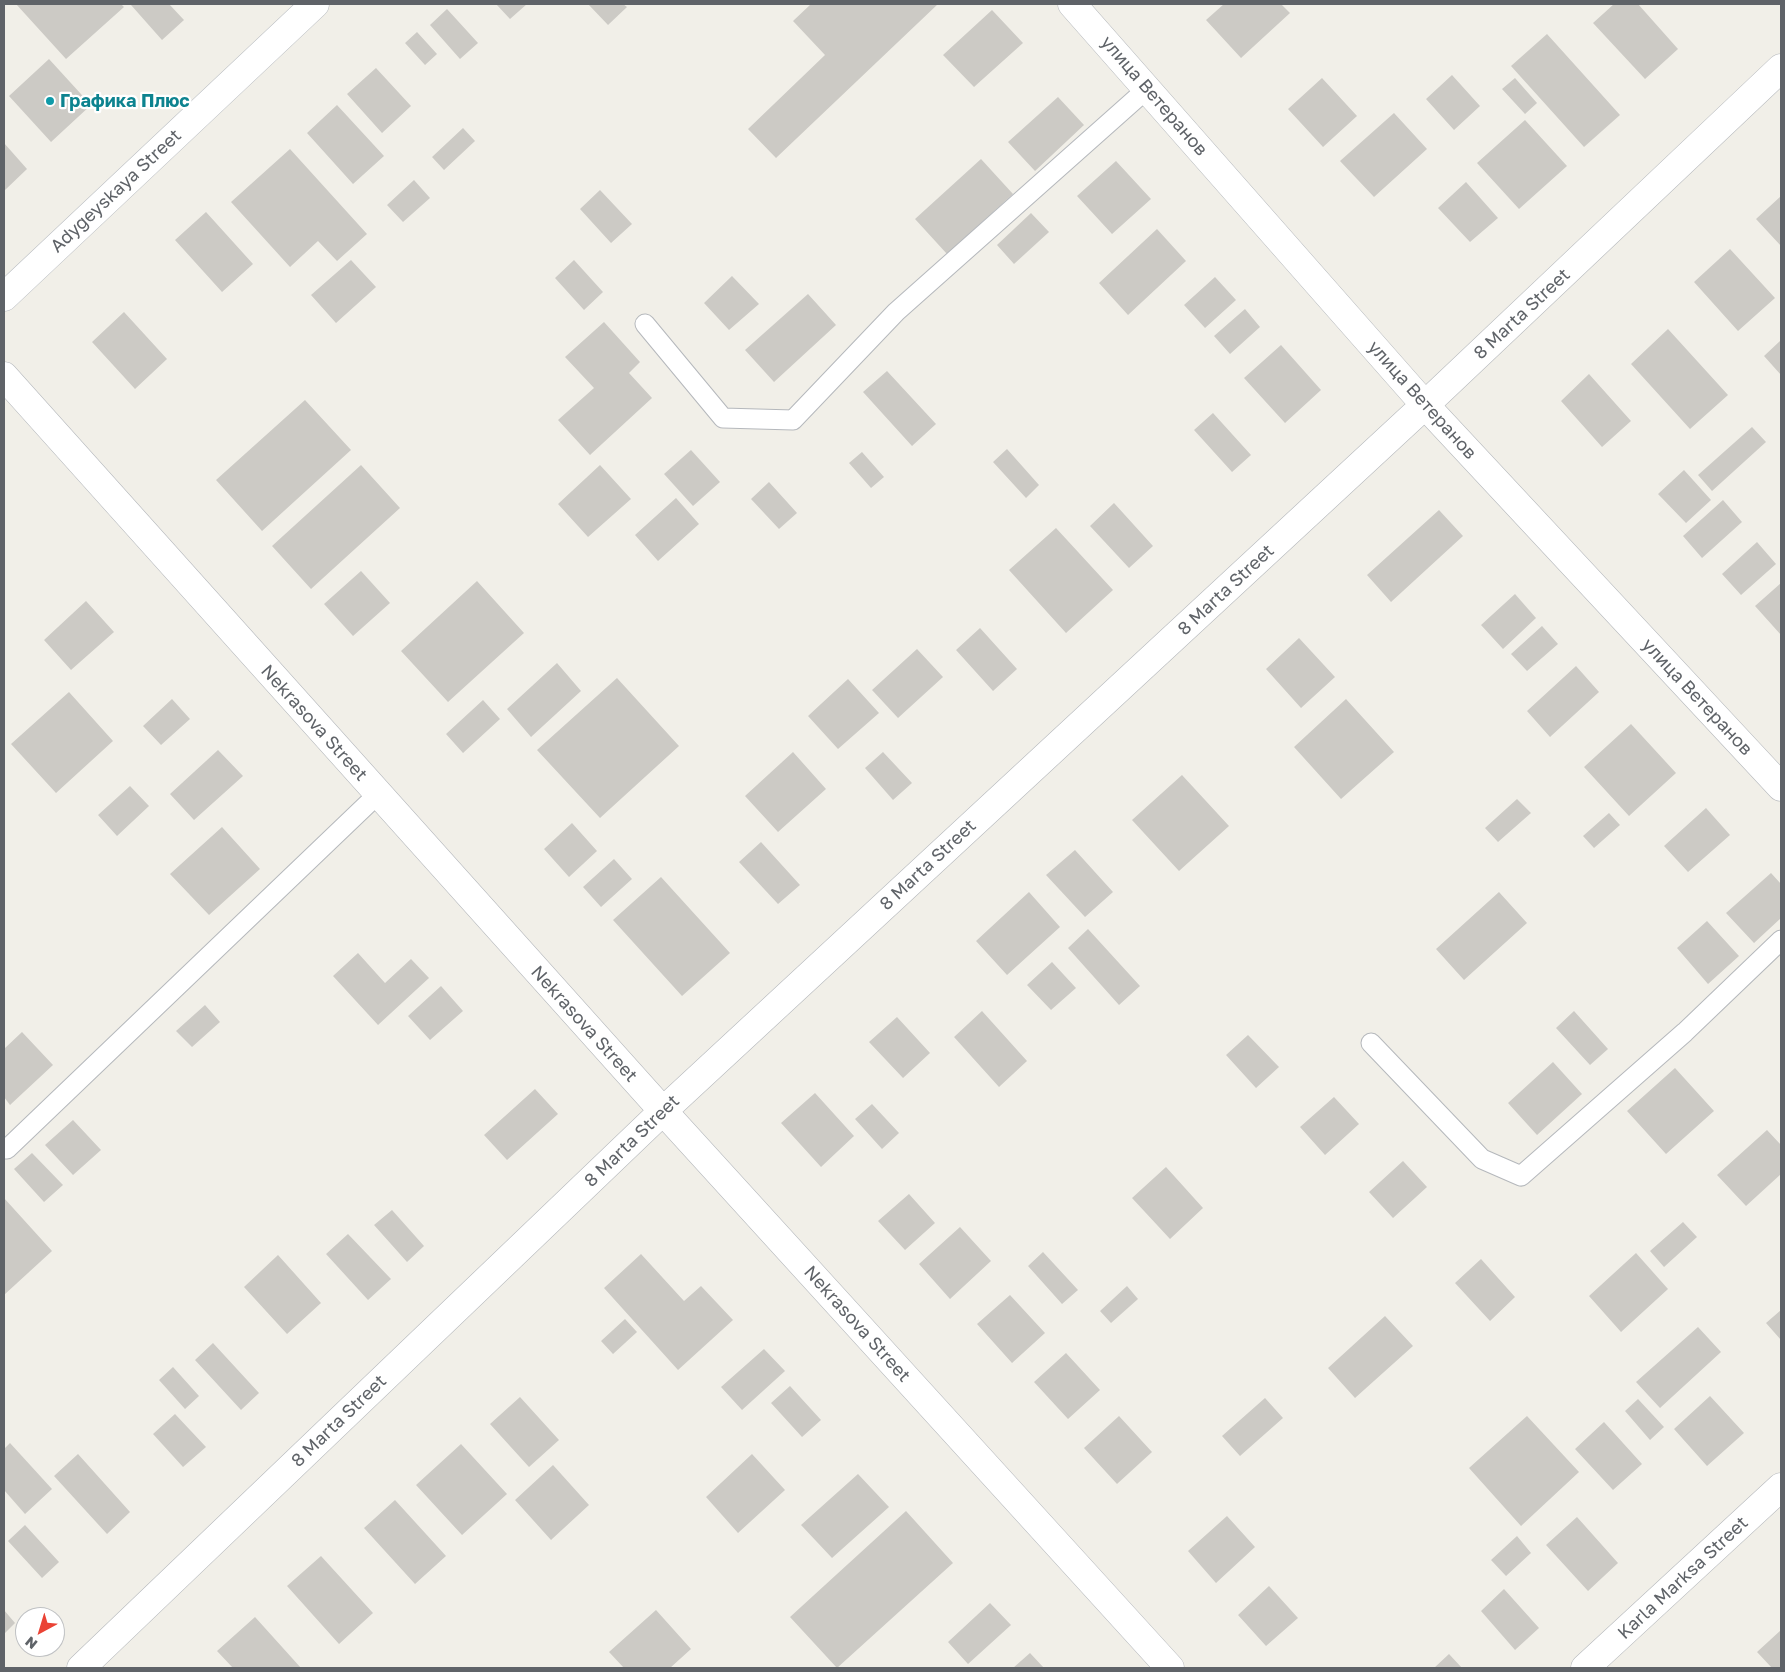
<!DOCTYPE html>
<meta charset="utf-8">
<style>
body{margin:0}
#map{position:relative;width:1785px;height:1672px;overflow:hidden;background:#f1efe8;font-family:"Golos Text",sans-serif}
canvas{display:block}
.frame{position:absolute;inset:0;border:5px solid #5f6368;pointer-events:none}
.north{position:absolute;left:15px;top:1607px;width:50px;height:50px;box-sizing:border-box;background:#fff;border:1px solid #bfc1c3;border-radius:50%;rotate:219deg;font-size:14px;font-weight:700;line-height:20px;text-align:center;color:#5f6368}
.north::after{content:'';display:block;margin:auto;width:18px;height:22px;background:#ea4335;clip-path:polygon(50% 0,100% 100%,50% 72%,0 100%)}
</style>
<div id="map">
<canvas width="1785" height="1672"></canvas>
<div class="frame"></div>
<div class="north">N</div>
</div>
<script>
const c = document.querySelector('canvas').getContext('2d');
c.lineJoin = 'round';
function fill(path, color) { c.fillStyle = color; c.fill(path, 'evenodd'); }
function strokePath(path, color, width, dash) { c.strokeStyle = color; c.lineWidth = width; c.lineCap = dash ? 'butt' : 'round'; c.setLineDash(dash || []); c.stroke(path); }
function write(font, color, halo, rows, align = 'center') {
  c.font = font + ' "Golos Text",sans-serif'; c.lineWidth = 4.5; c.setLineDash([]); c.textBaseline = 'middle'; c.strokeStyle = halo; c.fillStyle = color; for (const [text, x, y, turn = 0] of rows) {
    c.save(); c.translate(x, y); c.rotate((+turn || 0) * Math.PI / 180); c.textAlign = isNaN(turn) ? turn : align; if (halo) c.strokeText(text, 0, 0); c.fillText(text, 0, 0); c.restore();
  }
}
const building = new Path2D(`
 M16,4H121L124,7L66,59Z
 M132,4H169L184,20L162,40L131,5Z
 M496,4H527L510,19Z
 M588,4H623L627,7L608,25Z
 M811,4H938L776,158L748,129L825,55L793,21Z
 M1224,4H1281L1290,13L1241,58L1206,20Z
 M1614,4H1638L1678,49L1645,79L1593,23Z
 M447,9L478,43L460,59L430,25Z
 M992,10L1023,43L974,87L943,55Z
 M417,32L437,54L425,65L405,43Z
 M1547,34L1620,115L1584,147L1511,66Z
 M49,59L91,105L51,142L9,96Z
 M376,68L411,106L382,133L347,94Z
 M1452,75L1480,106L1454,130L1426,99Z
 M1322,78L1357,116L1323,147L1288,109Z
 M1515,78L1537,103L1525,114L1502,89Z
 M1058,97L1084,125L1035,171L1008,142Z
 M337,105L384,156L353,184L307,133Z
 M1394,113L1427,149L1374,197L1340,161Z
 M1525,120L1567,166L1519,209L1477,163Z
 M463,128L475,141L444,170L432,157Z
 M4,143L27,169L4,191Z
 M290,149L367,234L337,261L318,241L290,267L231,202Z
 M981,159L1013,194L947,254L915,219Z
 M1116,161L1151,199L1112,234L1077,196Z
 M414,180L430,198L403,222L387,205Z
 M1466,182L1498,218L1470,242L1438,208Z
 M600,190L632,224L611,243L580,209Z
 M1781,196V246L1756,219Z
 M206,212L253,264L222,292L175,240Z
 M1031,213L1049,232L1014,264L997,245Z
 M1157,229L1186,261L1128,315L1099,283Z
 M1730,249L1775,298L1738,331L1694,282Z
 M351,260L376,287L336,323L311,295Z
 M574,260L603,292L584,310L555,278Z
 M732,276L759,304L729,330L704,303Z
 M1215,277L1236,300L1205,328L1184,305Z
 M808,294L836,325L774,382L745,350Z
 M1245,309L1260,327L1230,354L1214,336Z
 M124,312L167,359L135,389L92,342Z
 M604,322L640,362L629,373L652,398L590,455L558,420L594,388L565,357Z
 M1668,329L1728,395L1690,429L1631,364Z
 M1780,341L1781,343V375L1764,356Z
 M1281,345L1321,390L1285,423L1244,378Z
 M887,371L936,424L912,446L863,392Z
 M1589,374L1631,421L1602,447L1561,401Z
 M305,400L351,450L262,531L216,480Z
 M1213,413L1251,455L1232,472L1194,430Z
 M1752,427L1766,442L1712,491L1698,475Z
 M1007,449L1039,485L1026,498L993,462Z
 M691,450L720,482L693,506L664,474Z
 M862,452L884,477L871,488L849,463Z
 M361,465L400,508L311,589L272,546Z
 M600,465L631,499L588,537L558,504Z
 M1684,470L1711,500L1686,523L1658,494Z
 M769,482L797,513L779,529L751,499Z
 M676,498L699,524L658,561L635,535Z
 M1723,500L1742,522L1702,558L1683,536Z
 M1114,503L1153,546L1129,568L1090,526Z
 M1439,510L1463,536L1391,602L1367,575Z
 M1056,528L1113,590L1066,633L1009,570Z
 M1757,542L1776,564L1741,595L1722,574Z
 M361,571L390,603L353,636L324,604Z
 M477,581L524,633L448,702L401,651Z
 M1781,583V635L1755,606Z
 M1515,594L1536,618L1503,649L1481,625Z
 M86,601L114,632L71,670L44,640Z
 M1542,626L1558,644L1527,671L1511,654Z
 M980,628L1017,669L993,691L956,650Z
 M1299,638L1335,677L1301,708L1266,669Z
 M917,649L943,677L898,718L872,690Z
 M557,663L581,691L531,737L507,709Z
 M1576,666L1599,692L1550,737L1527,711Z
 M617,678L679,746L600,818L537,750Z
 M848,679L879,713L838,749L808,716Z
 M69,692L113,741L56,793L11,744Z
 M172,699L190,719L161,745L143,726Z
 M1346,699L1394,752L1341,799L1294,747Z
 M483,700L500,719L463,753L446,734Z
 M1631,724L1676,773L1629,816L1584,767Z
 M218,750L243,776L194,820L170,794Z
 M793,752L826,789L778,832L745,796Z
 M883,752L912,783L893,800L865,768Z
 M1182,775L1229,826L1179,871L1132,820Z
 M130,786L149,806L117,836L98,815Z
 M1517,799L1531,813L1498,842L1485,828Z
 M1706,808L1730,835L1688,872L1664,846Z
 M1609,813L1620,825L1594,848L1583,836Z
 M572,823L597,851L569,877L544,849Z
 M222,827L260,869L209,915L170,874Z
 M761,842L800,885L778,904L739,862Z
 M1075,850L1113,892L1085,917L1046,875Z
 M614,859L632,879L601,907L583,887Z
 M1771,873L1781,884V918L1754,943L1726,913Z
 M661,877L730,953L682,996L613,920Z
 M1029,892L1060,927L1007,975L976,941Z
 M1499,892L1527,923L1464,980L1436,949Z
 M1707,921L1739,956L1708,984L1677,948Z
 M1088,929L1140,986L1119,1005L1068,948Z
 M358,953L385,983L411,959L429,978L378,1025L333,976Z
 M1052,962L1076,988L1051,1010L1027,985Z
 M441,986L463,1011L430,1040L408,1016Z
 M205,1005L220,1022L192,1047L176,1031Z
 M982,1011L1027,1061L999,1087L954,1037Z
 M1574,1011L1608,1049L1590,1065L1556,1028Z
 M897,1017L930,1053L903,1078L869,1042Z
 M22,1032L53,1065L10,1105L4,1097V1049Z
 M1248,1035L1279,1067L1256,1088L1226,1055Z
 M1553,1062L1582,1094L1537,1135L1508,1103Z
 M1675,1068L1714,1111L1666,1154L1627,1111Z
 M535,1089L558,1114L507,1160L484,1135Z
 M815,1093L854,1136L821,1167L781,1123Z
 M1334,1097L1359,1124L1325,1155L1300,1127Z
 M872,1104L899,1133L882,1149L855,1119Z
 M73,1120L101,1150L73,1175L45,1145Z
 M1767,1130L1781,1145V1174L1746,1206L1717,1175Z
 M32,1153L63,1185L44,1202L14,1169Z
 M1403,1161L1427,1187L1393,1218L1369,1192Z
 M1166,1167L1203,1208L1170,1239L1132,1198Z
 M909,1194L935,1223L905,1250L878,1221Z
 M4,1198L52,1251L4,1295Z
 M392,1210L424,1246L407,1262L374,1225Z
 M1683,1222L1697,1237L1664,1267L1650,1251Z
 M960,1227L991,1261L950,1299L919,1264Z
 M348,1234L391,1279L368,1300L326,1254Z
 M1043,1252L1078,1290L1062,1304L1028,1266Z
 M1636,1253L1668,1289L1621,1332L1589,1296Z
 M641,1254L684,1301L701,1286L733,1320L678,1370L604,1288Z
 M278,1255L321,1303L287,1334L244,1287Z
 M1481,1259L1515,1297L1490,1321L1455,1283Z
 M1127,1286L1138,1299L1111,1323L1100,1311Z
 M1010,1295L1045,1333L1012,1363L977,1324Z
 M1781,1310V1340L1766,1323Z
 M1385,1316L1413,1346L1355,1398L1328,1368Z
 M625,1319L637,1332L613,1354L601,1341Z
 M1698,1327L1721,1352L1660,1408L1636,1382Z
 M213,1343L259,1393L241,1410L195,1360Z
 M764,1349L785,1371L742,1410L721,1387Z
 M1066,1353L1100,1390L1068,1419L1034,1382Z
 M173,1367L199,1396L185,1409L159,1380Z
 M790,1386L821,1420L802,1437L771,1403Z
 M1710,1396L1744,1433L1707,1466L1674,1429Z
 M520,1397L559,1440L529,1467L490,1424Z
 M1265,1398L1283,1418L1240,1456L1222,1436Z
 M1638,1399L1664,1427L1650,1440L1625,1411Z
 M175,1414L206,1447L183,1467L153,1434Z
 M1119,1416L1152,1452L1117,1484L1084,1448Z
 M1527,1416L1579,1472L1521,1526L1469,1468Z
 M1604,1422L1642,1464L1613,1490L1575,1449Z
 M10,1443L52,1489L25,1514L4,1490V1449Z
 M461,1444L507,1494L462,1535L416,1485Z
 M78,1454L130,1512L107,1534L54,1476Z
 M752,1454L785,1490L738,1533L706,1497Z
 M553,1465L589,1505L551,1540L515,1500Z
 M858,1474L889,1507L832,1558L801,1525Z
 M395,1500L446,1556L415,1584L364,1528Z
 M906,1511L953,1563L837,1668L790,1617Z
 M1227,1516L1255,1547L1216,1583L1188,1551Z
 M1577,1517L1618,1563L1588,1591L1546,1545Z
 M25,1525L59,1562L42,1578L8,1541Z
 M1517,1536L1531,1553L1506,1576L1491,1560Z
 M321,1556L373,1613L339,1644L287,1586Z
 M1269,1586L1298,1618L1266,1646L1238,1615Z
 M1504,1589L1539,1628L1515,1650L1481,1611Z
 M990,1603L1011,1625L968,1664L948,1642Z
 M4,1610L15,1623L4,1634Z
 M656,1610L691,1649L670,1668H624L609,1652Z
 M255,1617L301,1668H233L217,1651Z
 M1781,1630V1668H1772L1757,1652Z
 M1030,1653L1044,1668H1013Z
 M1449,1654L1462,1668H1434Z`);
const service = new Path2D(`
 M645,324L723,418L793,420L896,312L1148,88
 M1371,1043L1482,1159L1521,1176L1685,1032L1781,940
 M4,1149H7L378,794`);
const minor = new Path2D(`
 M1072,4L1425,405L1781,787
 M4,376L663,1111L1170,1668
 M81,1668L663,1111L1425,405L1781,68
 M1585,1668L1781,1487`);
const secondary = new Path2D(`
 M4,297L315,4`);
const markers = [
 [50,101,5,"#0f9aa8"]
];
const streetNames = [
 ["улица Ветеранов",1154,96,49],
 ["Adygeyskaya Street",116,191,-43],
 ["8 Marta Street",1522,314,-43],
 ["улица Ветеранов",1422,400,48],
 ["8 Marta Street",1226,590,-43],
 ["улица Ветеранов",1697,697,47],
 ["Nekrasova Street",314,723,48],
 ["8 Marta Street",928,865,-43],
 ["Nekrasova Street",584,1024,48],
 ["8 Marta Street",632,1141,-44],
 ["Nekrasova Street",857,1324,48],
 ["8 Marta Street",339,1421,-44],
 ["Karla Marksa Street",1683,1578,-43]
];
const cultureNames = [
 ["Графика Плюс",60,101]
];
fill(building, '#cccac5');
strokePath(service, '#b5b8bc', 21);
strokePath(minor, '#b5b8bc', 29);
strokePath(secondary, '#b6babf', 29);
strokePath(service, '#fff', 19);
strokePath(minor, '#fff', 28);
strokePath(secondary, '#fff', 28);
for (const [x, y, r, color] of markers) { const dot = new Path2D(); dot.arc(x, y, r, 0, 2 * Math.PI); c.fillStyle = color; c.fill(dot); strokePath(dot, '#fff', 2); }
write('18px', '#5f6368', '#fff', streetNames);
write('bold 18px', '#0d838f', '#fff', cultureNames, 'left');
</script>
